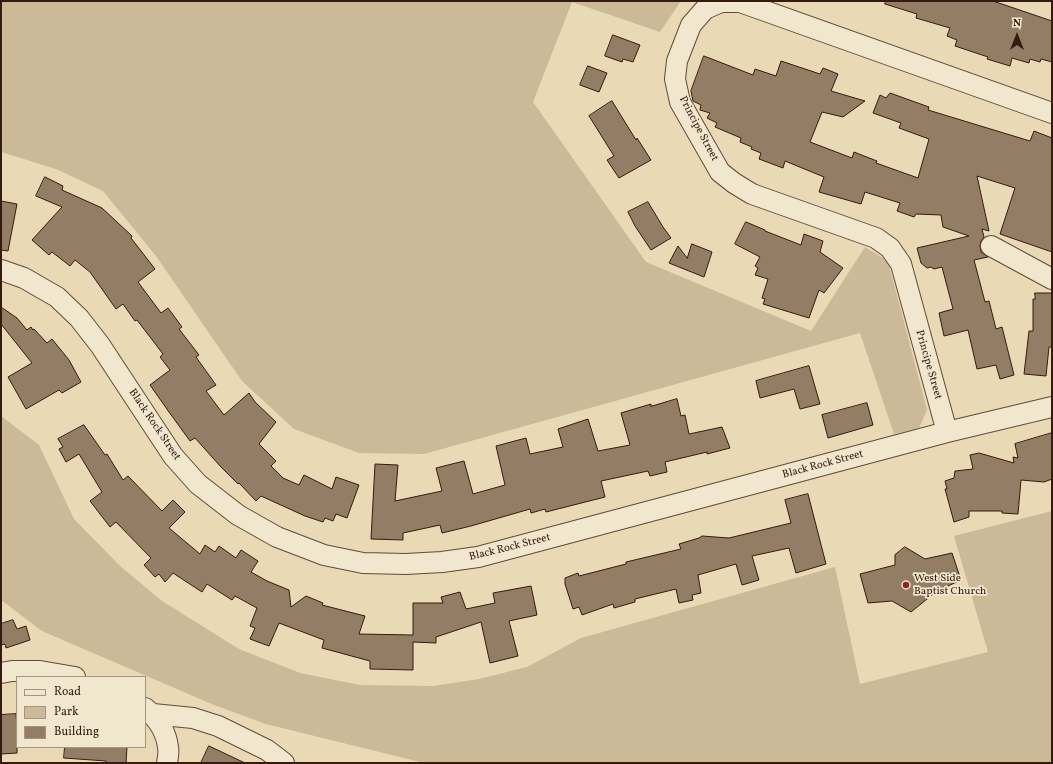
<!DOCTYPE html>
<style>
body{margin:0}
#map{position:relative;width:1053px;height:764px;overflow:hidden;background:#e9d9b4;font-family:Vollkorn,serif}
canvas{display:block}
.frame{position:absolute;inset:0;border:2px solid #361a0f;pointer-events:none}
.legend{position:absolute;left:16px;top:676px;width:130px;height:72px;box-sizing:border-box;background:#f1e6ce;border:1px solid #a69482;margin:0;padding:5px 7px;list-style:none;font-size:12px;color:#361a0f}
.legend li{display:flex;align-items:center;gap:8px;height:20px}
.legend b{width:20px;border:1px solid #a69482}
.north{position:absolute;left:997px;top:16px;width:40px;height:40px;-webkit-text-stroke:3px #f1e6ce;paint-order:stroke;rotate:0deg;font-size:11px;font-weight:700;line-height:16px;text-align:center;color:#361a0f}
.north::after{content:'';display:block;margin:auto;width:14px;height:18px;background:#361a0f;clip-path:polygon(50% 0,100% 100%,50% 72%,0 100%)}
</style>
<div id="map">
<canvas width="1053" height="764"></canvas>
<div class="frame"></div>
<ul class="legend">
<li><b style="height:5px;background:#f1e6ce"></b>Road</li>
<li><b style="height:11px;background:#cbb998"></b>Park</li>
<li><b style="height:11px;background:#937d65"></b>Building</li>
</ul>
<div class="north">N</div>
</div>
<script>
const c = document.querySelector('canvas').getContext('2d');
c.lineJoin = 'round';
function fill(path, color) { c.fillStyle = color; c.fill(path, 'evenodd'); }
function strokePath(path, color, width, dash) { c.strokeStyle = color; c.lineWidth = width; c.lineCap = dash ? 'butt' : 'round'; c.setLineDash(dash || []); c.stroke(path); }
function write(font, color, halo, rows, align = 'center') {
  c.font = font + ' Vollkorn,serif'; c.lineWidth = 3.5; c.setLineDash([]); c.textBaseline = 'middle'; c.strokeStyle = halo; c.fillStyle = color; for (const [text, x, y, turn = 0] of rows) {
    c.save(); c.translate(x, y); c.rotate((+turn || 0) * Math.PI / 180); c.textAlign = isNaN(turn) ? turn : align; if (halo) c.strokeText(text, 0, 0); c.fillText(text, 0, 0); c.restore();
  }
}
const green = new Path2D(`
 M1,1H681L660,32L572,2L533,102L646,262L811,331L865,247L888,261L927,410L919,428L894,434L860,333L424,454L359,453L294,429L242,381L156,256L103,191L56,169L1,152Z
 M1,416L39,445L74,519L120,566L162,601L239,649L300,673L360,685L433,686L479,679L527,667L581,638L835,567L860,684L988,652L954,536L1052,511V763H424L266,724L214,705L42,631L1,600Z`);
const building = new Path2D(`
 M886,1H993L1052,21V62L1041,59L1040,62L1030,59L1029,63L1012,58L1010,66L987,59L988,57L955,46L957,40L947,36L950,28L916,18L917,14L885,4Z
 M613,35L640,45L633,62L623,59L622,62L605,56Z
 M704,56L753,75L755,69L776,76L781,61L820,74L823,68L838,74L831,91L865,101L843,117L822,112L810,142L852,158L854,152L877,161L876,163L918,178L929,139L899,128L901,123L873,113L880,95L886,98L890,93L929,107L928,110L1030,141L1034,131L1052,138V252L1000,234L1015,188L977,176L989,231L982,229L984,237L981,241L980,246L981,252L988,257L974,260L985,302L989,301L996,329L1002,327L1014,375L1000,379L996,365L977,369L968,330L944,336L939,313L953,309L942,267L934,269L931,267L927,268L921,263L917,248L969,236L943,227L941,215L916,214L914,217L897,211L900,203L865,192L861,204L819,192L824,177L785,161L783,168L759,159L761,153L751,149L752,147L740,142L741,138L715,127L717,123L707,118L710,113L700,110L701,105L693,101L691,91Z
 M588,66L607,73L599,92L580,85Z
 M612,101L636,140L637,138L651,160L619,178L607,160L614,156L589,116Z
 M45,177L63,186L62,190L102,208L132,236L131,238L155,269L138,282L161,313L168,308L182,327L179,329L199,355L196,357L216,385L206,391L224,415L249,393L255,402L276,422L259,444L276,461L271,466L283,478L299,485L304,475L332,489L336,477L359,485L347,518L336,514L333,521L325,518L323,522L305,516L261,496L256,501L239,483L238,484L221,467L195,438L190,441L169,412L150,385L170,370L160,357L163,354L137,320L135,321L123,304L116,309L90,272L75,260L70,266L52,252L49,255L32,240L62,207L36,196Z
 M1,201L17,204L8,251L1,250Z
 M648,202L663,227L671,238L651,250L635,226L628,212Z
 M746,222L765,230V231L801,245L804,234L823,241L820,252L843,268L824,293L819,290L809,318L763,304L765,299L762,298L768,279L755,275L758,268L755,266L760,257L735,244Z
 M692,244L712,252L704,277L669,263L678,246L687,258Z
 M1035,293H1052V347H1049L1046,376L1024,374L1029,331H1033V299H1035Z
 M1,307L17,318L27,330L31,327L33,330L34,329L47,343L52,339L69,360L81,382L62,393L59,390L26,409L8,377L32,363L1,324Z
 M809,366L820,404L800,409L794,389L760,398L756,381Z
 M677,399L681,416L685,415L689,434L722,427L730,448L707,454V452L665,462L667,472L650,476L648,471L601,481L605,497L546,512L545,509L531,513L530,509L471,526L442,533L440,525L403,533V540L371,539L375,464L398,465L395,501L442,491L436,468L464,461L473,494L505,485L496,446L526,438L530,454L563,447L558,429L588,419L598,451L630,445L621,413L651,404V406Z
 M867,403L873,425L828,438L822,415Z
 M84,425L105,455L107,454L123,480L128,476L162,511L173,500L185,512L169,528L200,554L205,545L215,552L219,546L236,558L241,550L258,561L251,572L267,581L289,590L291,607L306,596L323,603L322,605L365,616L359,634L413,635V603H443L441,597L460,592L466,609L495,603L493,593L531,586L537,615L509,621L518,656L490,663L481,622L436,637V643L413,642V670L370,669V661L322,648L324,640L279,623L269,646L250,639L255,628L250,626L257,608L235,596L232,600L207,584L202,592L173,573L165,582L159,574L155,577L144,565L151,558L116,522L110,527L90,501L102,492L79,454L66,462L59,449L63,447L58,439Z
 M1052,433V479L1044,482L1021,480L1018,514L1002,513V511H969V517L954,522L945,489H947L945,481L954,478L955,471L973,469L970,455L979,453L1014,463L1013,457L1018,458L1015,444Z
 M808,494L826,564L796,573L789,548L752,556L759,580L742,585L736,564L698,575L701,593L692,595L693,600L679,603L676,589L635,599V602L614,608L613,604L582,615L579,607L573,609L565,584V578L578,573L579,576L626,564V562L681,549L679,544L699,538L702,536L729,538L791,523L785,500Z
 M905,547L925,559L952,553L961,580L937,591L911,612L892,601L868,603L860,574L895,565V555Z
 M13,620L17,629L26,626L30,640L6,648L5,644L1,645V624Z
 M16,714L17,726V753L1,754V715Z
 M209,746L245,763H201Z
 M65,747H127L126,763H106V761L64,758Z`);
const minor = new Path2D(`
 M991,246L1052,279
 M1,270L24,278L57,297L79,318L100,345L173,456L198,484L238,515L277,537L324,555L363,563L406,564L442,562L478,557L947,432L1052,407
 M947,432L901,264L890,248L876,238L752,194L734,183L720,172L680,102L675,79L677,61L691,25L705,9L721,2H740L1052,113
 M1,673L12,671H40L75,677
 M145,708C157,718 166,731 168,747C169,752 168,758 167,763
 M153,714L193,718L218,726L267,750L284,763`);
const markers = [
 [906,585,4,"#8f2418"]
];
const streetNames = [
 ["Principe Street",698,129,62],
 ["Principe Street",928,365,74],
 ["Black Rock Street",154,425,56],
 ["Black Rock Street",823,465,-15],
 ["Black Rock Street",510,548,-14]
];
const poiNames = [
 ["West Side",914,579],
 ["Baptist Church",914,592]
];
fill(green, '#cbb998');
fill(building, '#937d65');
strokePath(building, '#361a0f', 1);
strokePath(minor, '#634a38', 22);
strokePath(minor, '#f1e6ce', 20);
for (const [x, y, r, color] of markers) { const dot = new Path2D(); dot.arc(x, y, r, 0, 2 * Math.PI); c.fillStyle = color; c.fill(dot); strokePath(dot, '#f1e6ce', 1.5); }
write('11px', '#361a0f', '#f1e6ce', streetNames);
write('11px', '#361a0f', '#f1e6ce', poiNames, 'left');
</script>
